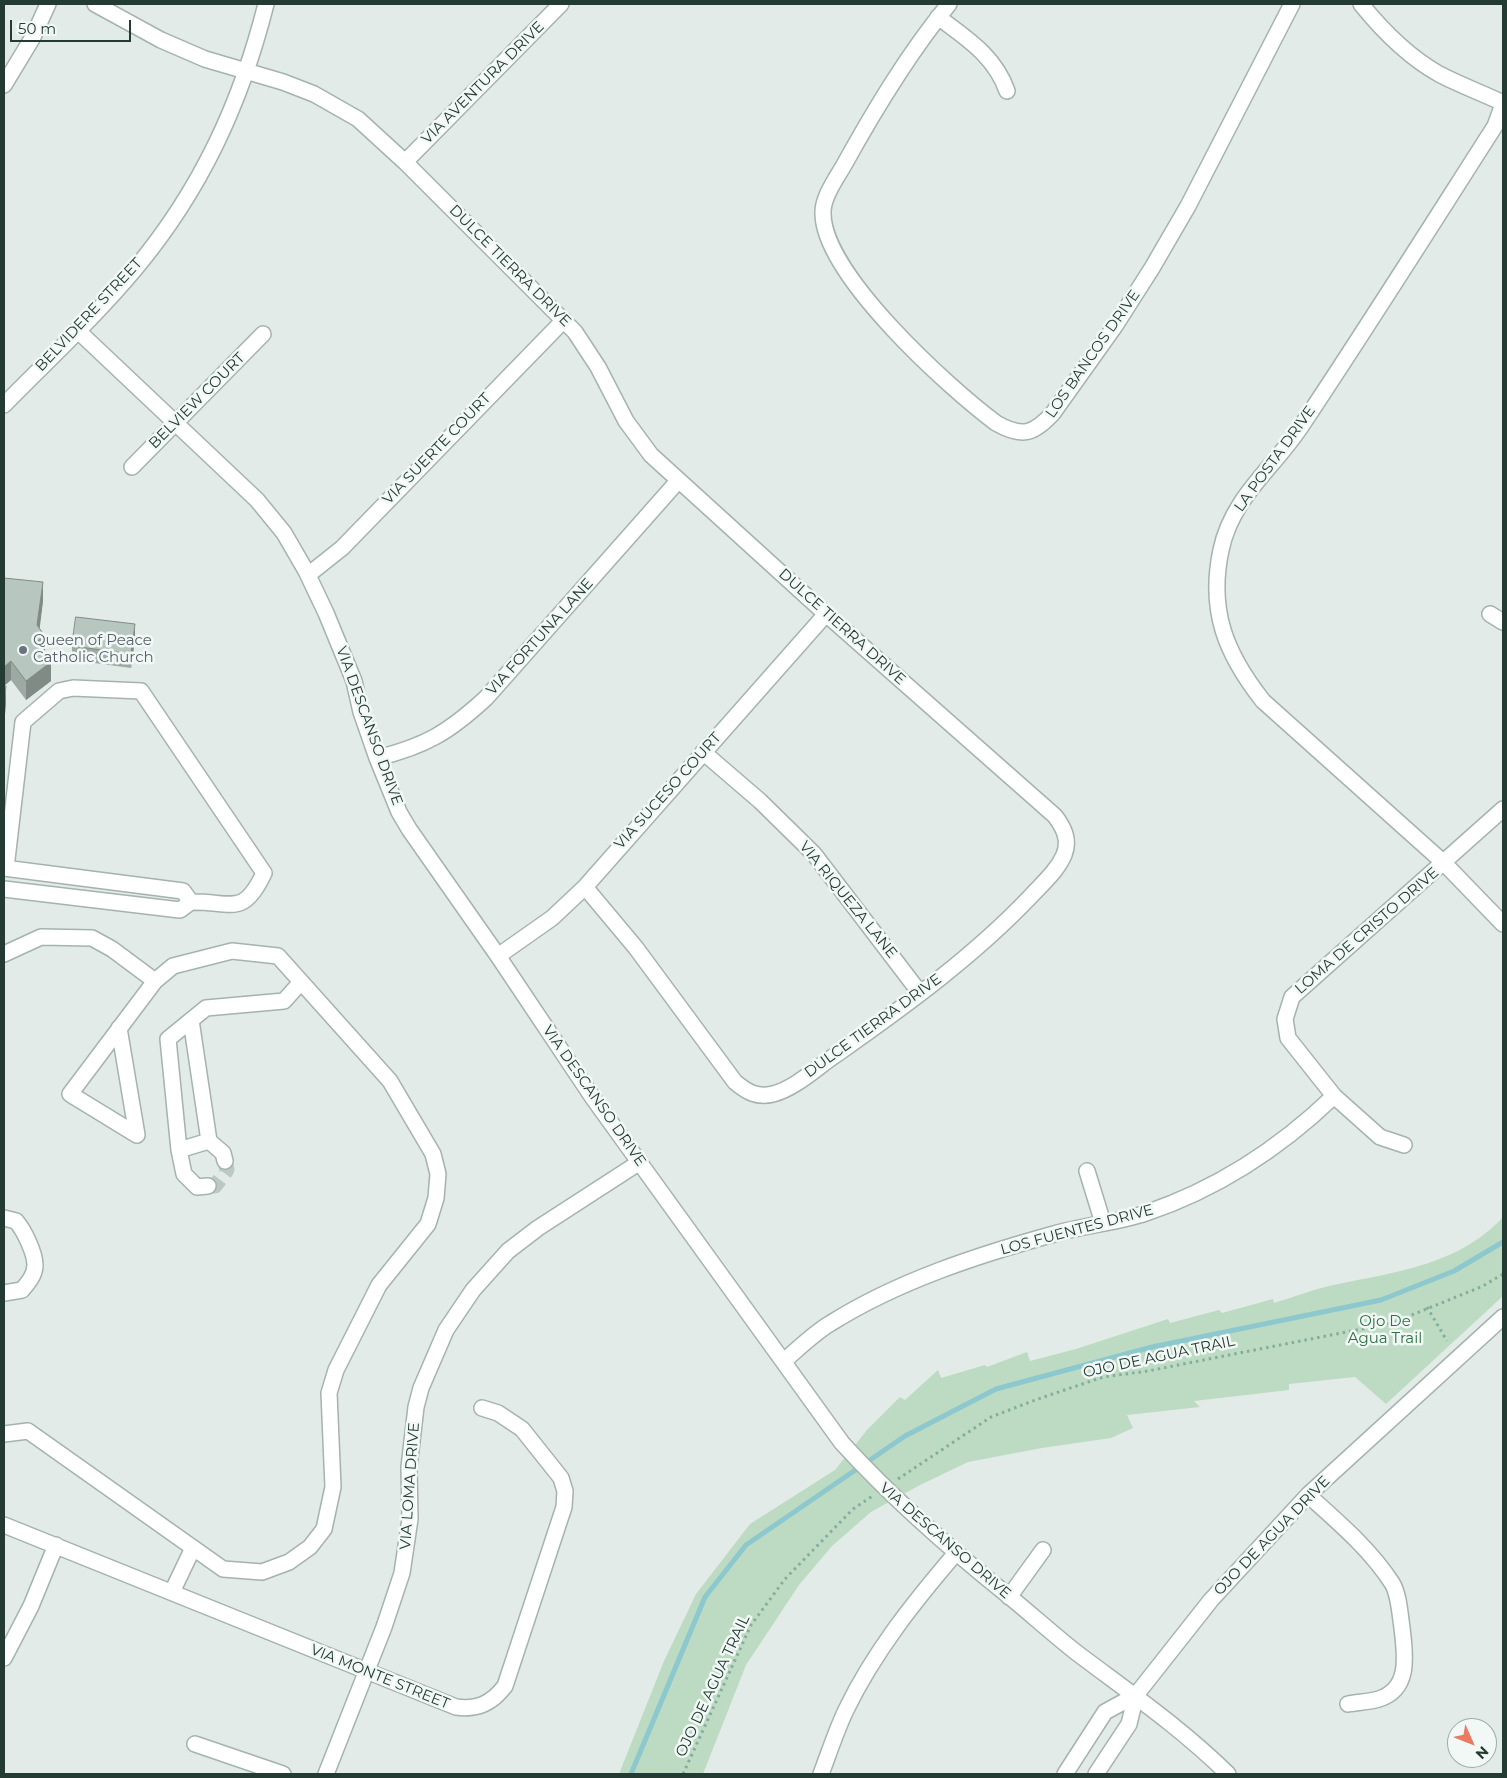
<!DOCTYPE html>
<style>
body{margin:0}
#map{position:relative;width:1507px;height:1778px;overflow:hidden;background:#e2ebe7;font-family:Montserrat,sans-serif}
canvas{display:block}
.frame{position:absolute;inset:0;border:5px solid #233b33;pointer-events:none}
.north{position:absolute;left:1447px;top:1718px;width:50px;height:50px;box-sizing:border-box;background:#f2f8f5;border:1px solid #9faca7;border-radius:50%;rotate:134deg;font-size:14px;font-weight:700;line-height:20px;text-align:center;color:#233b33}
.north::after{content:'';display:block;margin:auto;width:18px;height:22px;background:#ea7a61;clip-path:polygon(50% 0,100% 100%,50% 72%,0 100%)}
.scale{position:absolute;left:10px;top:20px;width:121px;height:22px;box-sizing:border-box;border:2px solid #233b33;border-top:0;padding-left:6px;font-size:15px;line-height:18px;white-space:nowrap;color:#233b33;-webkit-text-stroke:4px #f2f8f5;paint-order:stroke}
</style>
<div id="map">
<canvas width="1507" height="1778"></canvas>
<div class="frame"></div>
<div class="north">N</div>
<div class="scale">50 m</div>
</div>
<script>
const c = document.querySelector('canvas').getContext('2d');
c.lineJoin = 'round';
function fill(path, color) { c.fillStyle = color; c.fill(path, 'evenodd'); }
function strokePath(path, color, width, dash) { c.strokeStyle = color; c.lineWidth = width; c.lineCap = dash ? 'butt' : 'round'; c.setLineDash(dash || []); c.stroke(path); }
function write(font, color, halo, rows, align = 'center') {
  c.font = font + ' Montserrat,sans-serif'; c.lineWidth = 5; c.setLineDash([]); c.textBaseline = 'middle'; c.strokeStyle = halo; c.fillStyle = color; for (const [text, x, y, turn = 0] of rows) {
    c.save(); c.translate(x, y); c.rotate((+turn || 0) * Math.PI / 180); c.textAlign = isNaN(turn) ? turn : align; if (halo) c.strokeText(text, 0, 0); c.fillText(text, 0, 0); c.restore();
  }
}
const green = new Path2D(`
 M1503,1217V1296L1386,1404L1355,1377L1289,1384V1390L1194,1401L1200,1407L1127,1415L1133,1428L1111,1438L1042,1448L968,1462L918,1486L871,1512L832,1546L799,1585L746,1665L703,1774H619L664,1661L696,1594L750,1524L835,1470L867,1430L900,1397L905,1400L938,1370L941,1378L985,1365L987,1367L1027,1352L1030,1361L1076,1349L1168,1319L1170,1323L1219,1310L1222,1313L1273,1299L1274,1303C1291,1298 1308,1291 1325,1287C1390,1272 1456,1268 1503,1217Z`);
const stream = new Path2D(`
 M631,1774L705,1597L746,1545L905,1436L996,1389L1152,1347L1381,1300L1454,1271L1503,1242`);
const minorTunnel = new Path2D(`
 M208,1186H215L227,1170L225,1161`);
const path = new Path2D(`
 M1427,1307L1447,1341
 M898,1479L991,1417L1038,1399L1103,1377L1148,1371L1392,1323L1483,1286L1503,1274
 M683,1774L751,1625L785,1579L853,1509L874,1495`);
const minor = new Path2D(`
 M95,4L161,40L205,59L283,82L314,94L358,119L405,162L575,332L598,367L626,421L651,455L826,614L1055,816C1064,828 1070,840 1064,855C1057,871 1043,883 1031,896C973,957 905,1006 837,1054C817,1067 796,1088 773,1094C757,1098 747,1092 735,1082L636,948L585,887
 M949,4C908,54 875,109 844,165C836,179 822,198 823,214C824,275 948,387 996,423C1022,438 1034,434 1053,413L1115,326L1152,268L1188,206L1292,4
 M1361,4C1382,30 1409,57 1439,74C1460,85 1482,93 1503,103
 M938,17C966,38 995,56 1007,91
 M4,85L33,37L48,4
 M1503,104L1495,126C1431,226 1368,326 1302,425C1274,468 1232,497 1221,550C1208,611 1226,654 1263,701L1444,863L1503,924
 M405,162L561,4
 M77,330L257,500L284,533L306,571L326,613L354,681L361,712L377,758L399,812L409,829L498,956L593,1098L842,1443C894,1500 950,1549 1010,1597C1032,1615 1054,1635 1077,1653C1130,1693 1180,1727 1228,1774
 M4,405C48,360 95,317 135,269C201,190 241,103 266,4
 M132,467L263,334
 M308,575L342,548L564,320
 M1490,614L1503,622
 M703,752L760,801L814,854L920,993
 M377,758C426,746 449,732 486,698L678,481
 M4,868L183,891L191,902
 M4,889L180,910L191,902C231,901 243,918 264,873L141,691L73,688L59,691L23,722L6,868
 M4,954L41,937L92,938L112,949L155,981L173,966L232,951L278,956L390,1081L433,1154L438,1174L436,1198L428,1224L379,1285L336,1370L329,1393L333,1487L324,1529L310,1547L289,1562L262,1572L223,1569L28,1431L4,1434
 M498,956L552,918L585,887L826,614
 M191,1020L209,1141L179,1150L168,1039L206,1008L284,1001L301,982
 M119,1028L137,1135L70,1094L155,981
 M209,1141L223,1153L225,1161
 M1404,1145L1380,1137L1334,1096L1288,1038L1285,1019L1292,997L1503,809
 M179,1150L184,1174L197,1187L208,1186
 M1087,1171L1103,1223
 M4,1218L16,1221C24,1230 35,1253 35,1265C35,1275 28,1283 22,1290L4,1293
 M784,1361C799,1348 814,1333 831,1323C898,1281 978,1255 1054,1234C1084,1225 1117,1223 1146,1213C1217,1189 1281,1147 1334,1096
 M1308,1495C1338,1522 1370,1549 1392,1583C1399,1594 1400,1615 1402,1628C1405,1654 1411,1689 1379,1699C1369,1702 1358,1702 1348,1704
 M4,1525L456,1707C478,1710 492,1703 505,1686L564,1507L565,1491L561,1478L522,1429L498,1413L482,1408
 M172,1592L193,1548
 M1009,1597L1043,1550
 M4,1658L31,1606L56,1545
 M195,1744L283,1774
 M326,1774L384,1627L402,1573L410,1519L409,1467L416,1407L421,1388L446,1330L473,1290L508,1251L538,1228L640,1162
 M821,1774C829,1753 836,1731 846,1710C874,1652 914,1602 955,1554
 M1065,1774L1105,1712L1136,1695L1211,1600L1308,1495L1503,1317
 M1096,1774L1129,1724L1136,1695`);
const wall = new Path2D(`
 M4,578L43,601L39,628L51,681L26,700L11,680L4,686Z
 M135,639L131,668L72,660V646Z`);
const shadedWall = new Path2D(`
 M43,582V601L38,642L45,636V655L36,642L37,625Z
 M135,624V639L131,668V654Z
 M11,661V680L4,686V667Z
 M51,662V681L26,700V681Z
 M6,686V705L4,724V705Z`);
const building = new Path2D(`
 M4,578L43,582L37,625L45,636L36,642L51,662L26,681L11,661L4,667Z
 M76,617L135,624L131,654L72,646Z
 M4,686H6L4,705Z`);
const markers = [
 [23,650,5,"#6b7280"]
];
const streetNames = [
 ["VIA AVENTURA DRIVE",483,83,-45],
 ["DULCE TIERRA DRIVE",510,266,45],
 ["BELVIDERE STREET",89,315,-47],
 ["LOS BANCOS DRIVE",1093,354,-55],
 ["BELVIEW COURT",197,401,-45],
 ["VIA SUERTE COURT",437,449,-46],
 ["LA POSTA DRIVE",1275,459,-54],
 ["DULCE TIERRA DRIVE",842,627,42],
 ["VIA FORTUNA LANE",540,637,-48],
 ["VIA DESCANSO DRIVE",369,726,70],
 ["VIA SUCESO COURT",668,791,-48],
 ["VIA RIQUEZA LANE",848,900,51],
 ["LOMA DE CRISTO DRIVE",1367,931,-41],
 ["DULCE TIERRA DRIVE",873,1026,-36],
 ["VIA DESCANSO DRIVE",594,1096,55],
 ["LOS FUENTES DRIVE",1077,1230,-15],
 ["OJO DE AGUA TRAIL",1159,1357,-12],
 ["VIA LOMA DRIVE",410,1486,-86],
 ["OJO DE AGUA DRIVE",1272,1536,-46],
 ["VIA DESCANSO DRIVE",945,1541,41],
 ["VIA MONTE STREET",380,1677,22],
 ["OJO DE AGUA TRAIL",713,1686,-65]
];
const worshipNames = [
 ["Queen of Peace",33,641],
 ["Catholic Church",33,658]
];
const parkNames = [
 ["Ojo De",1385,1322],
 ["Agua Trail",1385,1339]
];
fill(green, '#bcdbc2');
strokePath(stream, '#8dc8ce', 5);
strokePath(minorTunnel, '#bcc8c3', 15, [15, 8]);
strokePath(minor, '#a5b3ad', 18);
strokePath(path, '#84ad9e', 3, [2.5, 4]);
strokePath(minor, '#fff', 15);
fill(wall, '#9daaa4');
fill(shadedWall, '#808b86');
fill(building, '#b7c6bf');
strokePath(building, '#808b86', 1);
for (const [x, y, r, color] of markers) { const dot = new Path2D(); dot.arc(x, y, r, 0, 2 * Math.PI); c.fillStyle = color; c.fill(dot); strokePath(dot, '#f2f8f5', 2); }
write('15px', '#233b33', '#f2f8f5', streetNames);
write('15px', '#5b616d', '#f2f8f5', worshipNames, 'left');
write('15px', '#2f7044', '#f2f8f5', parkNames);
</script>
